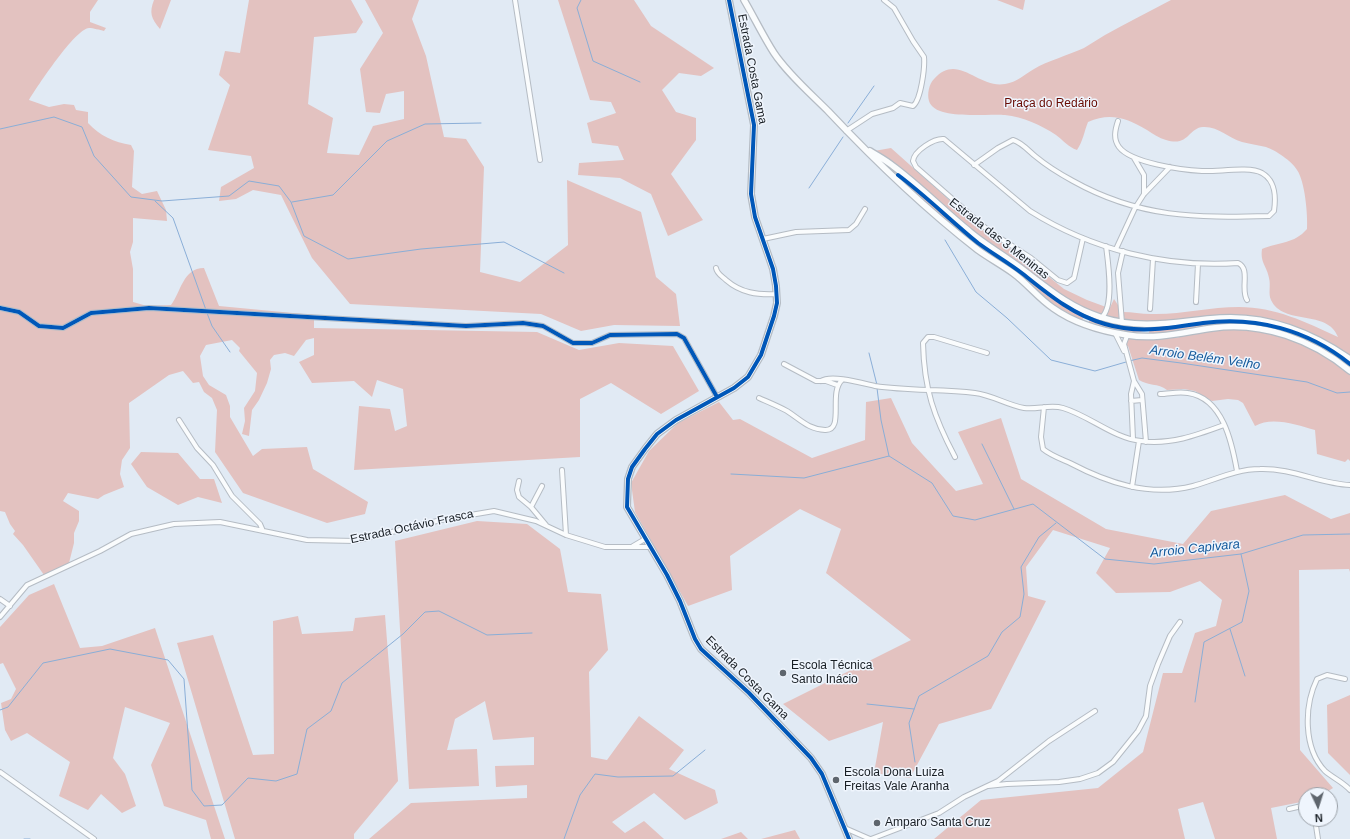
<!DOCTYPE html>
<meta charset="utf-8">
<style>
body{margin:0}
#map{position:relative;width:1350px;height:839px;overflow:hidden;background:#e1eaf4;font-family:Arial,sans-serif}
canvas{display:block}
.north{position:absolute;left:1298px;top:787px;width:40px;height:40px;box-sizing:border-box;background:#eff5fd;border:1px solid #999fa6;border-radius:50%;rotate:176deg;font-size:11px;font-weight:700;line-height:16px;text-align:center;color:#181e24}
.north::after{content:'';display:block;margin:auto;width:14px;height:18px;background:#5e656d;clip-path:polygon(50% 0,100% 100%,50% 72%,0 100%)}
</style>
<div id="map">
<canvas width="1350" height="839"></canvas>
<div class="north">N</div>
</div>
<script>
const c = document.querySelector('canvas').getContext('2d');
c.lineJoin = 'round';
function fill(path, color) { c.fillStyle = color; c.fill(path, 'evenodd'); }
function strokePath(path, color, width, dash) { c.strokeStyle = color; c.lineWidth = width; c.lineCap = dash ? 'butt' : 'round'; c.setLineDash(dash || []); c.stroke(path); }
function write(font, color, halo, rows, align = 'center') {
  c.font = font + ' Arial,sans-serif'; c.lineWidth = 3; c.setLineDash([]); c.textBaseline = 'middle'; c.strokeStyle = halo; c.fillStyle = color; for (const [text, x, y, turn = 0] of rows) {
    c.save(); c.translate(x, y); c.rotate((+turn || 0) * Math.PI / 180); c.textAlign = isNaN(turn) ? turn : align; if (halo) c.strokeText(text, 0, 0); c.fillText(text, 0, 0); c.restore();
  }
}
const green = new Path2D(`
 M0,0H98L90,12V22L106,28L104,31C100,30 93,28 89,28C75,29 37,87 29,100L49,107L64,104L74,105L76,110L88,112V123C100,136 114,142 131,145L134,151L132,187L142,194L157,191L166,210L167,221L133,218V242L130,252L133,269V302L147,306L171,305C181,292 183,268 204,268L219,306L314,315V328L537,332L579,350L619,343L673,346L699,391L661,414L611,383L580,399V457L354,470L359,406L390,409L395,431L407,426L403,389L377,380L372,397L354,381L312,383L299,362L314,355V338L306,340L294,356L285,353L274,355L270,360L271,369L267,383L259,400L252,410L249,436L242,434L245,421L244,408L255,391L257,373L239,351L240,348L232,340L206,345L200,356L203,376L209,385L226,395L230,406V417L253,456L262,449L307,447L313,469L368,502L365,514L327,523L243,493L215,452L217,410L212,398L204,392L199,382L193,383L183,371L169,375L129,403L130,448L122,460L120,474L124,487L104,495L98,499L68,493L63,501L79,511V521L74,533V543L69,563L44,575L23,545L13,534L15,531L10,524L5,512L0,511Z
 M154,0H171L160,29C151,18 149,13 154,0Z
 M249,0H351L363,22L356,33L314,37L308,104L333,118L327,153L359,155L373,126L404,119V91L386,94L380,113L366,112L360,69L383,33L365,0H419L412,19L426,56L444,137L466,139L484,167L480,272L520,282L568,245L567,180L641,212L656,277L676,294L680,326L614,325L581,331L541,314L350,304L312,258L281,195L253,190L236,199L219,201L221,187L254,168L251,156L208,150L230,85L219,75L225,51L240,53Z
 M558,0H634L651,26L714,68L701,76L679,73L662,90L676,112L696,118V140L671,174L703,220L668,236L651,194L620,178L578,175L579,163L624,160L618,146L592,143L587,123L616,113L611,102L590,100Z
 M997,0H1025L1023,10Z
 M1171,0H1350V357L1312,333L1290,325L1264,318L1161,323L1126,320L1123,316V312C1132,312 1141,314 1151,314C1180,315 1209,307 1239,307C1275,307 1306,322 1338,337C1328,309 1283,326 1271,300C1268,294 1271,285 1269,278C1267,266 1260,263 1262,249C1279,242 1294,244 1307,229C1308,216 1305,181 1297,170C1292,161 1275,150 1266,147C1258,145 1249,144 1242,142C1228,138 1218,126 1203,127C1188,128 1189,147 1166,140C1159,138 1153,134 1147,130C1127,118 1110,112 1088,122C1084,132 1083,141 1077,150C1068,147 1063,140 1056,135C1041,125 1023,117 1005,115C988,113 935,121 929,101C927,94 929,84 934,79C958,52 978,89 1005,84C1017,82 1024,75 1034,69C1047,61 1069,55 1084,48C1091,44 1098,39 1105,35C1126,23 1149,12 1171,0Z
 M891,148L985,232L1029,261L1064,289L1087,300L1106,307L1103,313C1076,322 904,175 874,151Z
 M898,173L1049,294L1084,315L1082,321L1052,304L965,238L897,178L896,175Z
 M1114,299L1118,305L1120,320L1106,316Z
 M1089,318L1117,325L1142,329L1144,331C1132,336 1102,326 1089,322Z
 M1228,320L1266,323L1312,338L1350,362V369L1330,354L1256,326L1151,334L1149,333L1150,327Z
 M1216,329C1268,329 1310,339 1350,374V461L1348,459L1345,462L1317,454L1315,430C1297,425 1272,416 1255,426L1243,403L1238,400L1228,399L1212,401L1195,391L1184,389L1167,390C1158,383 1148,386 1139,380L1128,346H1125L1128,338H1175Z
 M891,398L912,443L956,491L983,484L958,432L1001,418L1021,479L1106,529L1183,544L1211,511L1285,495L1331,519L1350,513V572L1349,569L1299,570L1300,750L1333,788L1322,795H1306V801L1271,808L1277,839H1215L1203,802L1178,809L1185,839H934L981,800L1098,788L1143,752L1163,673H1182L1195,633L1216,626L1222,600L1200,581L1170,592L1116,593L1096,573L1110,548L1053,530L1026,567L1028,596L1046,601L991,709L939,724L910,778L874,773L883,722L829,741L783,704L911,640L826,573L841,529L800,509L730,556L732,590L688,606L635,512L631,483L649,451L678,423L719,402L733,420L740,419L812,458L865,440L866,402Z
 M141,452L178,453L200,479H214L222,503L198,497L178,505L147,487L131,464Z
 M477,521L527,524L560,549L568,592L601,594L608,650L589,672L591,757L607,760L639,716L684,750L669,769L715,790L718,803L685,820L654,793L612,822L625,833L644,821L664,839H369L411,803L527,798V785L496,787L495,766L534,765V737L493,740L485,701L455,719L447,750L477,749L479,786L409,789L395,541Z
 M54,584L80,648L102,646L155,628L225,839H211L206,820L164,806L151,765L170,723L125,707L113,758L125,774L136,806L122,813L101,794L88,810L59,796L70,762L27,733L11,741L5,730L1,703L11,699L16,689L3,663L0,664V627L29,595Z
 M385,615L398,781L354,834V839H235L177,643L213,635L253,755L274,754L273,621L298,616L302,634L353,631L355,618Z
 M1350,695V775L1328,753L1327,705Z
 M795,830L800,839H761Z
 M741,832L748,839H721Z`);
const stream = new Path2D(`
 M581,0L577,8L593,61L640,82
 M848,123L874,86
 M0,129L54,117L82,127L94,156L131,197L162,201L229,196L249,181L279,186L291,202L304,236L348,259L421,249L504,242L564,273
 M809,188L843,137
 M155,201L173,218L206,310
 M292,202L333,195L387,141L425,124L481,123
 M945,240L976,292L1007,318L1051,360L1095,371L1126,362
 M207,313L212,326L230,352
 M869,353L877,385
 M1129,361L1142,358L1181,363L1307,382L1337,393L1350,392
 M877,388L881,420L889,456
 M982,444L1014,509
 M731,474L804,478L889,456L932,483L953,516L975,520L1033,504L1105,559L1154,564L1241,554L1303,535L1350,534
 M1230,629L1245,676
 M1195,702L1204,642L1242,622L1249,591L1241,554
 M867,704L914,709
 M0,710L8,707L43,663L110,649L168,660L184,679L192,790L204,806L222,805L248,778L276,781L297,774L307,729L331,711L342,683L403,634L425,612L439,611L487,635L532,633
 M915,762L909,723L919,696L988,656L1002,632L1020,617L1024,594L1021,567L1039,537L1056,523
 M24,839H30
 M564,839L580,795L595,774L618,777L673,776L705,750`);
const street = new Path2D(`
 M515,0L540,160
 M846,131L872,114L893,108L900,103L913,106C921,100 925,67 924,57L913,41L894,8L884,0
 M1134,158L1144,175V194
 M974,165L998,148L1013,140C1021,142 1029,151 1035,156C1047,166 1060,174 1073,181C1139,218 1196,218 1269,216L1274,211C1276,197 1276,181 1262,173C1249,166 1218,172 1202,171C1182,170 1131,163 1119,147C1113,139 1115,130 1118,121
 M1083,238L1074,278L1067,283L1058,280L1031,258L989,231L916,167L913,161C914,151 934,138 944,139L1030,211C1092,250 1166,268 1238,263C1251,269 1240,289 1247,300
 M763,239L796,232L849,230L856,224L865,209
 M1116,249L1135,208L1144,194L1170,167
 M716,268C717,274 722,276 726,280C741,293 757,295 777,294
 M1196,302L1198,264
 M0,308L19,312L39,326L63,328L91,313L149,308L466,326L523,323L543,326L573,343H592L610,335L677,334L684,338L717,397
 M1150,309L1153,259
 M1101,318C1115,307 1108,262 1106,246
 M1122,323L1118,273L1123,251
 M1115,333L1124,351
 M1127,336L1124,344L1134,381L1142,394L1146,442
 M784,364L816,381H826L837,385
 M821,381C831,374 862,383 875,386C908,391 941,389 975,393C992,395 1007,405 1024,408C1037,410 1050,404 1063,408C1090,416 1113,438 1141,441C1171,445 1197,435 1224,425
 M1160,394C1169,394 1178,391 1188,393C1223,398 1232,443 1237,471
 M759,398C768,402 778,406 787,411C801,420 808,429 825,430C845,431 828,393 842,380
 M1131,401L1142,400
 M1044,407L1041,437L1043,449C1050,455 1061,459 1070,463C1108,483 1149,497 1193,486C1215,480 1236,469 1260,469C1292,468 1321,484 1350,485
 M179,420L197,448L213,465L232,496L260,524L263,531
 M1133,439L1131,394L1134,381
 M955,457C934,417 924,389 923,343L928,337H934L987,353
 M562,470L566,535
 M519,481L517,490L519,497L531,507L546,525
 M1132,487L1139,441
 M531,507L542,486
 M633,546L645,539
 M0,599L10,606
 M0,617L27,585L100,551L131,534L174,524L220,522L307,540L355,541L441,520L494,511L536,521L566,535L605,547H650
 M1345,679L1327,675L1317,679C1304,706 1303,748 1325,771C1333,778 1343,782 1350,790
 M0,772L94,839
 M988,786L1007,784L1059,782L1080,779L1098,773L1113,762L1138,731L1146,716L1150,686L1158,664L1170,636L1180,622
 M1289,809L1306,805
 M1315,819L1318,839
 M847,829L870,839
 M871,839L939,813L964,797L998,781L1049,741L1095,711`);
const secondary = new Path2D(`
 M729,0L754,125L751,194L755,217L773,269L776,286L777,303L774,316L761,355L748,377L734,388L676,420L657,434L645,449L632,467L628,479L627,507L667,575L680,601L695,639L701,649L749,693L811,758L822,774L849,839
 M744,0C754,17 763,36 774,53C788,74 810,93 828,111C875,161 924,208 978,250C989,258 1002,265 1013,273C1027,283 1038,298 1053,308C1074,323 1101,331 1127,335C1157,340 1184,332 1213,328C1262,321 1313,340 1350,371
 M870,151C878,156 886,160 893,166C920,186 943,210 969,231C984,244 1002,254 1018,266C1045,286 1068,307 1100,317C1144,331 1177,321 1220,318C1268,315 1311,332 1350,359`);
const cycleway = new Path2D(`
 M729,0L754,125L751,194L755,217L773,269L776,286L777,303L774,316L761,355L748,377L734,388L676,420L657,434L645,449L632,467L628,479L627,507L667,575L680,601L695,639L701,649L749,693L811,758L822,774L849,839
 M898,175C926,196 951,221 978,243C993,254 1009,263 1023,274C1048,294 1073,315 1105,324C1138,334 1170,328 1203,323C1256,316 1308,330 1350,364
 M0,308L19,312L39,326L63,328L91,313L149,308L466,326L523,323L543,326L573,343H592L610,335L677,334L684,338L717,397`);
const markers = [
 [783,673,4,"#5e656d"],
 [836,780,4,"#5e656d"],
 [877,823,4,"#5e656d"]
];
const streetNames = [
 ["Estrada Costa Gama",752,69,79],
 ["Estrada das 3 Meninas",999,239,38],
 ["Estrada Octávio Frasca",412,527,-12],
 ["Estrada Costa Gama",747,678,45]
];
const parkNames = [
 ["Praça do Redário",1051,104]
];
const poiNames = [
 ["Escola Técnica",791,666],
 ["Santo Inácio",791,680],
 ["Escola Dona Luiza",844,773],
 ["Freitas Vale Aranha",844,787],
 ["Amparo Santa Cruz",885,823]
];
const waterNames = [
 ["Arroio Belém Velho",1205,358,8],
 ["Arroio Capivara",1195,549,-6]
];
fill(green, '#e3c2c0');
strokePath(stream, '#8aaed7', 1);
strokePath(street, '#b5bcc4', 6);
strokePath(secondary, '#b5bcc4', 8);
strokePath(street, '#fafcfd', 4);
strokePath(secondary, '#fafcfd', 5.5);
strokePath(cycleway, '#0057b8', 4);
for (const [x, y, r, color] of markers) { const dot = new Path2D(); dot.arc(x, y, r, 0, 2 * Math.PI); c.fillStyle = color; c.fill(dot); strokePath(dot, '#eff5fd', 1.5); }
write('12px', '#181e24', '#eff5fd', streetNames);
write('12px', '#680b03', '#eff5fd', parkNames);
write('12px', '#181e24', '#eff5fd', poiNames, 'left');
write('italic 13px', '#14599b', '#eff5fd', waterNames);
</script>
